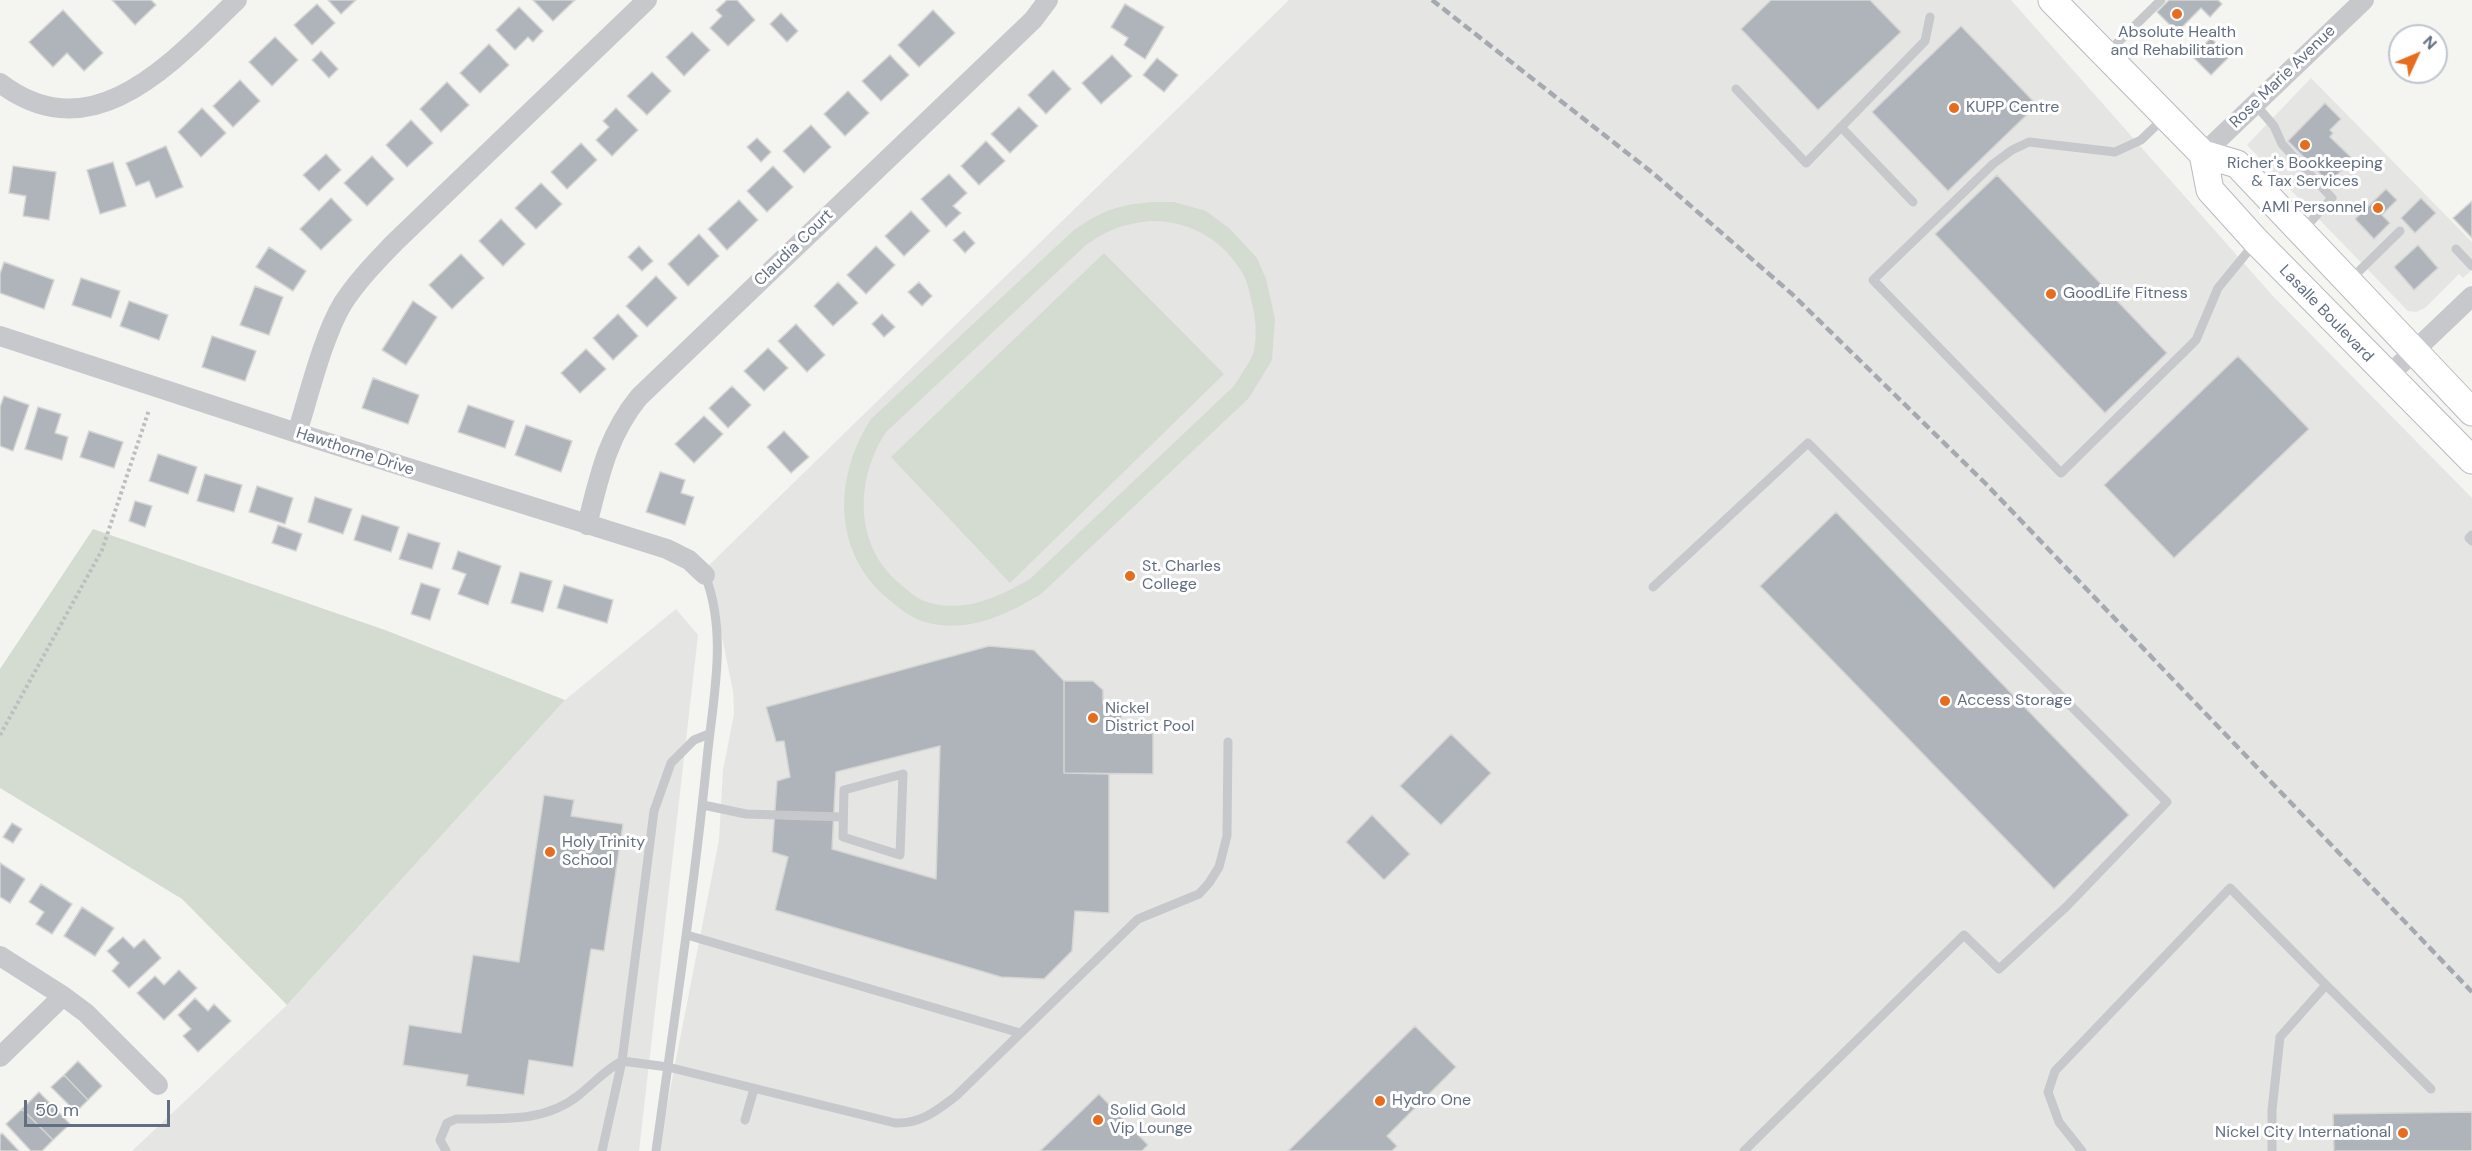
<!DOCTYPE html>
<style>
body{margin:0}
#map{position:relative;width:2472px;height:1151px;overflow:hidden;background:#f4f5f0;font-family:"DM Sans",sans-serif}
canvas{display:block}
.north{position:absolute;left:2388px;top:24px;width:60px;height:60px;box-sizing:border-box;background:#fff;border:2px solid #c0c5cd;border-radius:50%;rotate:46deg;font-size:16px;font-weight:700;line-height:24px;text-align:center;color:#626f82}
.north::after{content:'';display:block;margin:auto;width:21px;height:27px;background:#e86c1d;clip-path:polygon(50% 0,100% 100%,50% 72%,0 100%)}
.scale{position:absolute;left:24px;top:1100px;width:146px;height:27px;box-sizing:border-box;border:3px solid #626f82;border-top:0;padding-left:8px;font-size:18px;line-height:21px;white-space:nowrap;color:#626f82;-webkit-text-stroke:4px #fff;paint-order:stroke}
</style>
<div id="map">
<canvas width="2472" height="1151"></canvas>
<div class="north">N</div>
<div class="scale">50 m</div>
</div>
<script>
const c = document.querySelector('canvas').getContext('2d');
c.lineJoin = 'round';
function fill(path, color) { c.fillStyle = color; c.fill(path, 'evenodd'); }
function strokePath(path, color, width, dash) { c.strokeStyle = color; c.lineWidth = width; c.lineCap = dash ? 'butt' : 'round'; c.setLineDash(dash || []); c.stroke(path); }
function write(font, color, halo, rows, align = 'center') {
  c.font = font + ' "DM Sans",sans-serif'; c.lineWidth = 6; c.setLineDash([]); c.textBaseline = 'middle'; c.strokeStyle = halo; c.fillStyle = color; for (const [text, x, y, turn = 0] of rows) {
    c.save(); c.translate(x, y); c.rotate((+turn || 0) * Math.PI / 180); c.textAlign = isNaN(turn) ? turn : align; if (halo) c.strokeText(text, 0, 0); c.fillText(text, 0, 0); c.restore();
  }
}
const built = new Path2D(`
 M1289,0H2011L2272,295L2472,498V1151H658L719,840L723,770L734,714L733,691L711,583L702,572Z
 M2311,78L2472,242V270L2463,278L2459,274L2425,308L2416,312L2408,311L2247,145Z
 M676,609L698,635L639,1151H132L287,1005L565,700Z`);
const green = new Path2D(`
 M1150,202H1174L1206,211L1229,228L1257,258L1266,279L1275,319L1272,360L1249,398L1041,594C1006,615 967,634 925,622C910,618 898,607 887,598C832,551 834,476 871,419L1074,230C1103,210 1116,206 1150,202ZM1151,221C1188,221 1219,237 1240,269C1248,280 1250,295 1253,308C1256,321 1257,341 1253,354C1249,364 1240,376 1234,386L1030,579C1000,596 966,613 930,603C918,600 908,591 899,583C854,545 855,479 886,432L1086,245C1109,229 1123,224 1151,221Z
 M1104,253L1224,374L1010,583L891,457Z
 M93,529L385,630L565,700L287,1005L182,899L0,788V669Z`);
const building = new Path2D(`
 M112,0H151L156,5L135,25Z
 M328,0H356L341,14Z
 M533,0H575L553,21Z
 M727,0H737L755,20L728,46L710,28L722,16L716,10Z
 M1771,0H1870L1901,32L1818,110L1741,29Z
 M2169,0H2218L2222,4L2210,17L2201,8L2177,32L2157,12Z
 M317,4L335,23L312,45L294,25Z
 M1125,4L1164,27L1145,59L1124,45L1128,38L1111,27Z
 M519,7L543,31L533,42L528,37L515,50L496,30Z
 M63,10L103,53L84,71L67,53L53,67L29,42Z
 M933,10L955,33L919,67L898,45Z
 M781,13L798,31L787,42L770,24Z
 M1961,26L2037,105L1948,191L1872,112Z
 M692,32L710,50L684,76L666,57Z
 M275,37L298,60L272,86L249,62Z
 M2211,38L2229,57L2211,75L2192,56Z
 M489,44L509,65L480,93L460,73Z
 M321,51L338,69L329,78L312,60Z
 M890,55L909,75L881,101L862,81Z
 M1112,55L1132,76L1101,104L1082,83Z
 M1157,58L1178,75L1164,92L1143,75Z
 M1053,70L1071,89L1046,114L1028,95Z
 M652,72L671,91L647,115L627,96Z
 M240,80L260,101L233,127L213,106Z
 M447,82L469,105L441,132L420,109Z
 M848,91L869,113L845,136L824,114Z
 M2325,103L2341,119L2330,130L2333,133L2330,137L2353,159L2329,183L2288,141Z
 M1019,107L1038,126L1010,153L991,134Z
 M202,108L226,133L201,157L178,132Z
 M616,108L638,130L612,156L596,140L609,127L603,121Z
 M411,120L433,143L407,167L386,145Z
 M811,125L831,147L804,173L783,151Z
 M757,138L771,152L761,162L747,147Z
 M986,141L1005,161L979,185L961,166Z
 M581,143L597,160L567,189L551,172Z
 M166,146L183,187L156,198L149,181L136,186L126,163Z
 M326,154L341,170L319,191L303,175Z
 M372,156L394,179L367,206L344,183Z
 M113,162L126,206L100,214L87,170Z
 M13,166L56,172L49,220L23,216L26,196L9,193Z
 M773,166L793,187L767,212L747,191Z
 M949,174L967,193L953,206L961,213L946,227L921,199Z
 M1997,175L2167,353L2105,413L1935,234Z
 M541,183L562,204L536,229L515,208Z
 M2386,189L2397,200L2382,215L2390,223L2374,239L2355,219Z
 M331,198L352,220L321,250L300,229Z
 M2421,198L2436,213L2415,233L2401,218Z
 M739,200L758,220L727,250L708,229Z
 M2472,201V238L2453,218Z
 M911,211L930,231L904,256L885,236Z
 M501,219L525,244L503,266L479,241Z
 M964,231L975,243L965,253L953,240Z
 M699,234L719,256L688,286L668,264Z
 M2418,245L2438,268L2414,290L2394,267Z
 M639,246L653,261L642,271L628,257Z
 M876,246L895,265L866,294L847,275Z
 M269,247L306,271L293,291L256,267Z
 M461,254L484,278L452,309L429,285Z
 M4,262L54,280L44,309L0,293V274Z
 M656,276L677,298L647,327L626,306Z
 M81,278L120,291L111,318L72,305Z
 M838,282L858,303L833,326L814,306Z
 M919,282L932,296L922,306L908,292Z
 M255,286L283,297L269,335L240,325Z
 M129,301L168,315L159,340L120,326Z
 M413,301L437,317L406,365L382,350Z
 M618,314L638,336L613,360L593,338Z
 M882,314L895,327L884,337L872,324Z
 M796,324L825,355L807,372L778,341Z
 M212,336L256,351L245,381L202,367Z
 M768,348L788,368L764,391L744,371Z
 M586,349L606,369L580,393L561,373Z
 M2238,356L2309,429L2174,558L2104,485Z
 M373,378L419,395L408,424L362,408Z
 M732,386L751,405L728,428L709,408Z
 M4,396L29,405L13,451L0,446V407Z
 M468,405L514,421L505,448L458,432Z
 M38,407L61,414L55,433L68,437L62,460L25,449Z
 M704,416L723,434L694,463L675,444Z
 M526,425L572,441L561,472L515,455Z
 M89,431L123,442L114,468L80,457Z
 M784,431L809,457L791,473L767,447Z
 M158,454L197,467L188,494L149,481Z
 M660,472L685,480L681,493L694,497L685,525L646,512Z
 M205,474L242,485L234,512L197,501Z
 M257,486L293,498L285,524L249,512Z
 M315,497L352,509L343,534L308,522Z
 M135,501L152,506L145,527L129,521Z
 M1836,512L2129,815L2054,889L1760,586Z
 M362,515L399,527L391,552L354,540Z
 M278,525L302,534L296,551L272,543Z
 M408,533L440,543L432,569L399,559Z
 M458,551L501,566L488,605L458,594L466,574L452,569Z
 M520,572L552,581L543,612L511,603Z
 M421,583L440,589L430,620L411,614Z
 M564,585L613,600L607,623L557,608Z
 M989,646L1034,650L1064,681V773L1109,774V913L1075,911L1072,951L1044,979L1001,977L775,910L788,857L772,852L777,781L790,777L784,741L776,742L766,707ZM940,746L936,879L832,849L836,772Z
 M1064,681H1093L1103,690V704L1122,705L1121,732L1153,733V774L1064,773Z
 M1451,734L1491,773L1441,825L1400,786Z
 M544,795L574,800L571,816L623,824L604,951L591,949L573,1067L529,1060L524,1095L466,1086L468,1075L403,1065L409,1025L461,1033L473,955L519,962Z
 M1372,815L1410,854L1384,880L1346,842Z
 M12,823L22,829L13,843L3,837Z
 M0,863L25,879L10,903L0,897Z
 M41,884L72,904L52,934L36,924L44,912L29,902Z
 M82,907L114,928L95,956L64,936Z
 M123,937L134,948L144,939L161,958L129,988L112,971L119,963L107,951Z
 M179,970L197,988L164,1020L137,993L155,976L164,985Z
 M195,998L208,1011L214,1004L231,1021L198,1052L183,1036L191,1029L178,1015Z
 M1415,1026L1456,1067L1387,1136L1397,1146L1392,1151H1288Z
 M78,1061L102,1086L88,1100L64,1075Z
 M64,1075L88,1100L76,1112L51,1087Z
 M39,1092L70,1124L53,1140L22,1109Z
 M1099,1094L1148,1145L1142,1151H1040Z
 M22,1109L53,1140L42,1151H31L6,1124Z
 M2472,1112V1151H2334L2333,1114Z
 M2,1133L19,1151H0V1135Z`);
const path = new Path2D(`
 M0,735L102,550L149,410`);
const lane = new Path2D(`
 M2107,53L2161,0
 M1736,89L1806,163L1925,41L1930,17
 M2255,104L2274,126L2282,144L2332,198L2303,230
 M2164,118L2141,140L2115,152L2029,142L2012,150L1993,164L1873,280L2061,473L2196,340L2218,288L2254,244
 M1841,127L1913,202
 M2456,249L2472,266
 M2350,280L2400,231
 M2472,535L2469,538L2472,541
 M1653,587L1808,443L2167,802L2067,906L1999,969L1964,935L1744,1151
 M709,734L694,740L671,763L654,811L622,1061L668,1067L895,1123C921,1124 936,1111 956,1096L1138,919L1199,894L1209,883L1219,867L1227,836L1228,742
 M903,774L900,855L843,837L844,790Z
 M703,805L746,814L843,817
 M687,935L1020,1033
 M745,1120L754,1089
 M446,1151L440,1140L447,1123L456,1119C499,1118 543,1124 579,1095C594,1083 605,1070 622,1061
 M602,1151L622,1061
 M656,1151C674,1021 694,890 707,759C713,698 728,634 705,575
 M2082,1151L2059,1122L2048,1092L2055,1071L2230,888L2326,985
 M2272,1151V1110L2280,1037L2326,985L2431,1089`);
const street = new Path2D(`
 M0,83C93,154 173,61 237,0
 M2203,154L2364,0
 M0,336L297,433L667,549L689,560L705,575
 M2388,376L2472,296
 M297,433C309,395 323,336 343,303C358,280 376,262 394,243L647,0
 M587,525C599,478 607,436 639,397L1033,20L1048,0
 M0,956L63,996L86,1013L158,1085
 M0,1057L63,996`);
const secondary = new Path2D(`
 M2052,0L2203,154L2237,164L2472,412
 M2203,154L2210,190L2256,241L2472,460`);
const rail = new Path2D(`
 M1432,0L1654,174L1792,294L1986,484L2472,992`);
const markers = [
 [2177,14,6,"#e86c1d"],
 [1954,108,6,"#e86c1d"],
 [2305,145,6,"#e86c1d"],
 [2378,208,6,"#e86c1d"],
 [2051,294,6,"#e86c1d"],
 [1130,576,6,"#e86c1d"],
 [1945,701,6,"#e86c1d"],
 [1093,718,6,"#e86c1d"],
 [550,852,6,"#e86c1d"],
 [1380,1101,6,"#e86c1d"],
 [1098,1120,6,"#e86c1d"],
 [2403,1133,6,"#e86c1d"]
];
const poiNames = [
 ["Absolute Health",2177,33,"center"],
 ["and Rehabilitation",2177,51,"center"],
 ["KUPP Centre",1966,108],
 ["Richer's Bookkeeping",2305,164,"center"],
 ["& Tax Services",2305,182,"center"],
 ["AMI Personnel",2366,208,"right"],
 ["GoodLife Fitness",2063,294],
 ["St. Charles",1142,567],
 ["College",1142,585],
 ["Access Storage",1957,701],
 ["Nickel",1105,709],
 ["District Pool",1105,727],
 ["Holy Trinity",562,843],
 ["School",562,861],
 ["Hydro One",1392,1101],
 ["Solid Gold",1110,1111],
 ["Vip Lounge",1110,1129],
 ["Nickel City International",2391,1133,"right"]
];
const streetNames = [
 ["Rose Marie Avenue",2283,77,-44],
 ["Claudia Court",794,248,-44],
 ["Lasalle Boulevard",2326,314,46],
 ["Hawthorne Drive",355,452,18]
];
fill(built, '#e5e5e4');
fill(green, '#d4dcd1');
fill(building, '#aeb4ba');
strokePath(building, '#d5d6d3', 1.5);
strokePath(secondary, '#b8bbc0', 29);
strokePath(path, '#bdbec0', 4, [3, 3]);
strokePath(lane, '#c6c8cc', 9);
strokePath(street, '#c6c8cc', 20);
strokePath(secondary, '#fff', 27);
strokePath(rail, '#a5a9b0', 4.5, [9, 4.5]);
for (const [x, y, r, color] of markers) { const dot = new Path2D(); dot.arc(x, y, r, 0, 2 * Math.PI); c.fillStyle = color; c.fill(dot); strokePath(dot, '#fff', 2); }
write('16px', '#626f82', '#fff', poiNames, 'left');
write('16px', '#626f82', '#fff', streetNames);
</script>
